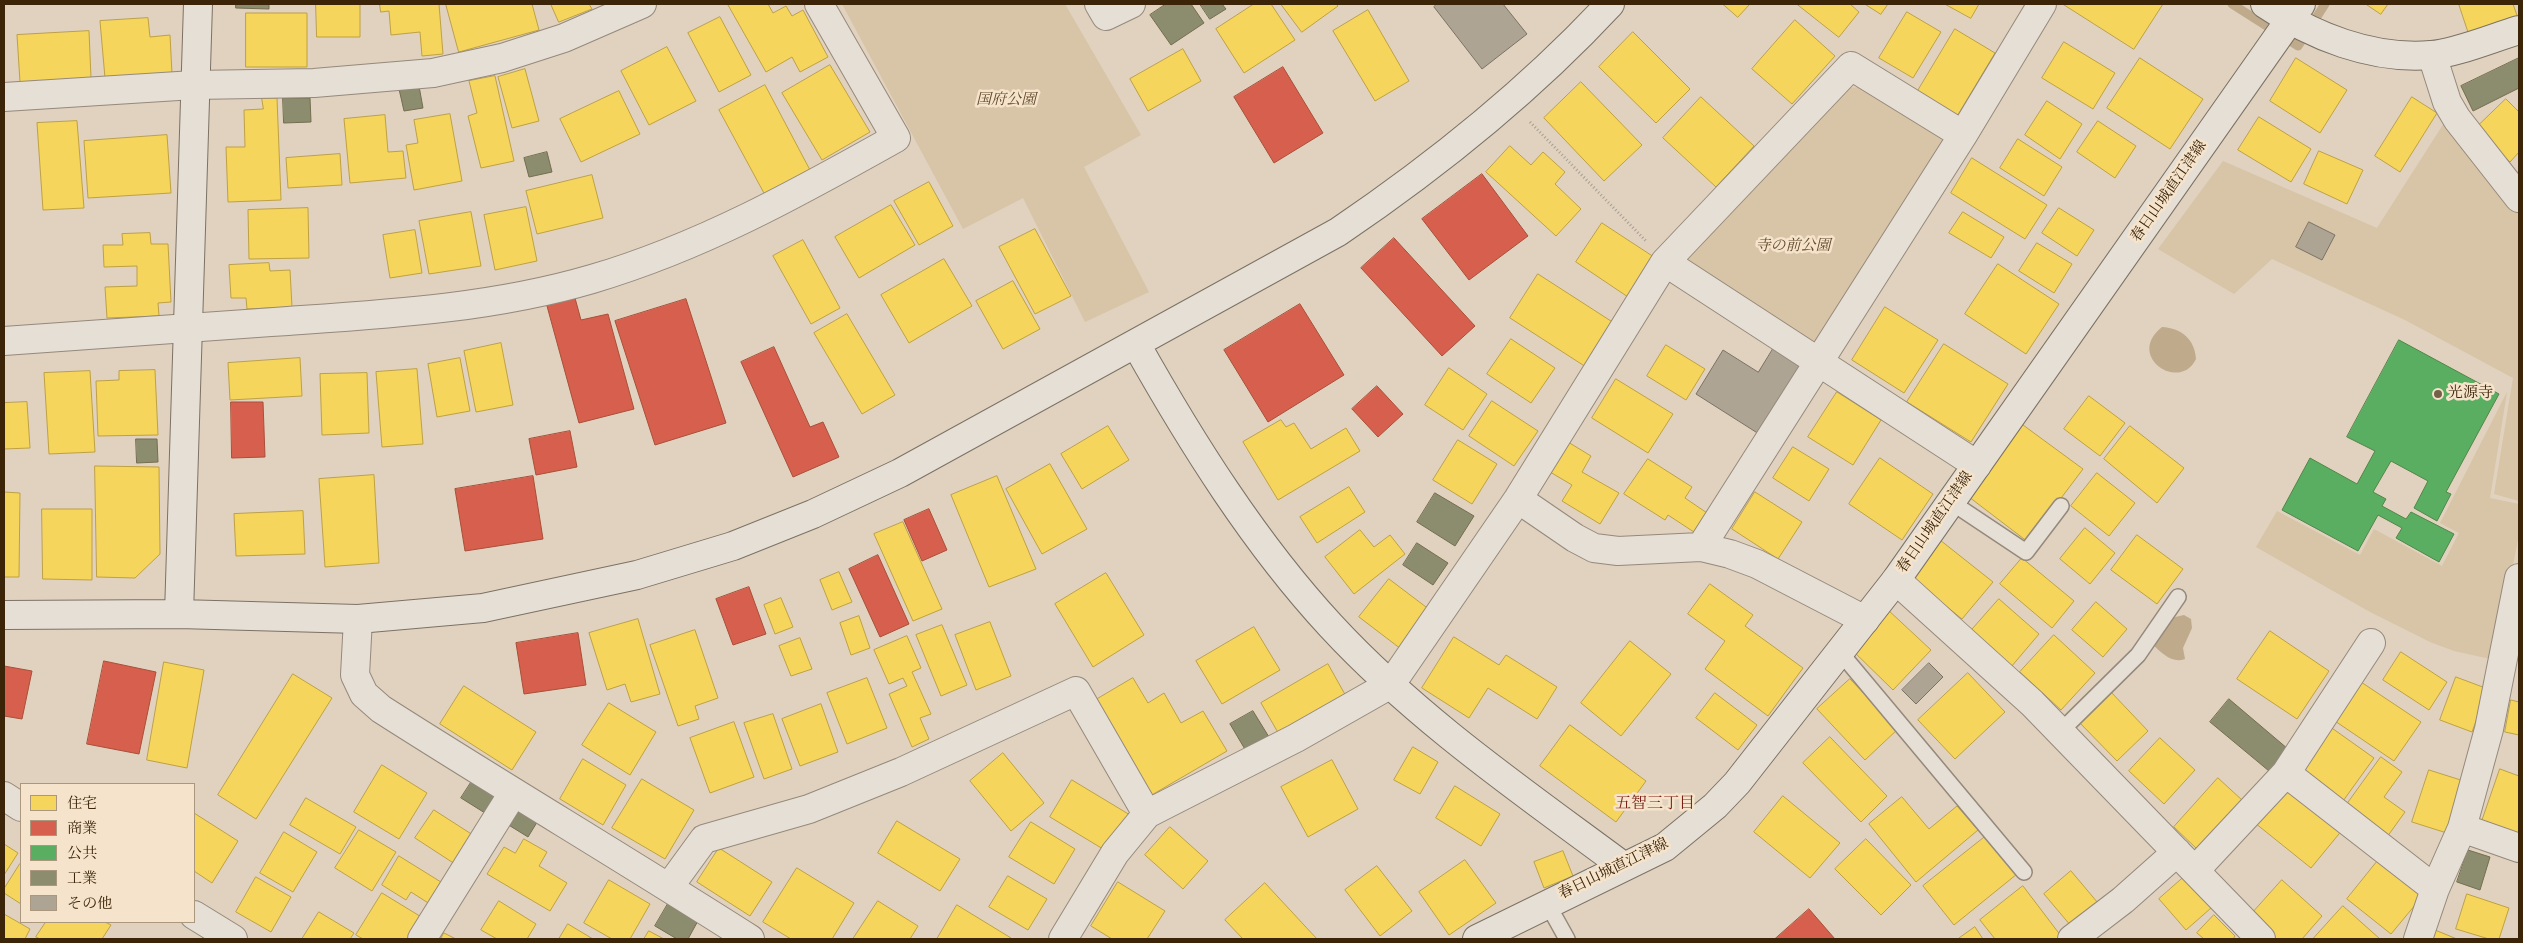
<!DOCTYPE html>
<meta charset="utf-8">
<style>
body{margin:0}
#map{position:relative;width:2523px;height:943px;overflow:hidden;background:#e0d2be;font-family:Vollkorn,"Noto Serif JP",serif}
canvas{display:block}
.frame{position:absolute;inset:0;border:5px solid #3c2409;pointer-events:none}
.legend{position:absolute;left:20px;top:783px;width:175px;height:140px;box-sizing:border-box;background:#f5e4cb;border:1px solid #ab977d;margin:0;padding:6px 9px;list-style:none;font-size:15px;color:#3c2409}
.legend li{display:flex;align-items:center;gap:10px;height:25px}
.legend b{width:25px;border:1px solid #ab977d}
</style>
<div id="map">
<canvas width="2523" height="943"></canvas>
<div class="frame"></div>
<ul class="legend">
<li><b style="height:14px;background:#f6d55c"></b>住宅</li>
<li><b style="height:14px;background:#d6604d"></b>商業</li>
<li><b style="height:14px;background:#5aae61"></b>公共</li>
<li><b style="height:14px;background:#8c8c6e"></b>工業</li>
<li><b style="height:14px;background:#aea494"></b>その他</li>
</ul>
</div>
<script>
const c = document.querySelector('canvas').getContext('2d');
c.lineJoin = 'round';
function fill(path, color) { c.fillStyle = color; c.fill(path, 'evenodd'); }
function strokePath(path, color, width, dash) { c.strokeStyle = color; c.lineWidth = width; c.lineCap = dash ? 'butt' : 'round'; c.setLineDash(dash || []); c.stroke(path); }
function write(font, color, halo, rows, align = 'center') {
  c.font = font + ' Vollkorn,"Noto Serif JP",serif'; c.lineWidth = 5; c.setLineDash([]); c.textBaseline = 'middle'; c.strokeStyle = halo; c.fillStyle = color; for (const [text, x, y, turn = 0] of rows) {
    c.save(); c.translate(x, y); c.rotate((+turn || 0) * Math.PI / 180); c.textAlign = isNaN(turn) ? turn : align; if (halo) c.strokeText(text, 0, 0); c.fillText(text, 0, 0); c.restore();
  }
}
const green = new Path2D(`
 M842,4H1065L1141,135L1084,167L1149,292L1085,322L1023,198L963,229Z
 M1866,87L1944,141L1814,348L1683,261L1841,88Z
 M2444,123L2519,214V501L2494,494L2513,378L2405,320L2272,259L2234,294L2158,249L2223,161L2377,228Z
 M2507,392L2490,498L2519,504V534L2495,660L2454,651L2430,642L2370,612L2256,547L2277,511L2360,555L2374,529L2442,566L2459,533L2440,523Z`);
const water = new Path2D(`
 M2162,327C2182,328 2195,340 2196,359C2180,393 2125,356 2162,327Z
 M2184,615L2191,619L2192,628L2183,648L2185,659C2172,664 2162,653 2153,645L2171,618Z`);
const homes = new Path2D(`
 M316,4H360V37H317Z
 M380,4H439L443,54L422,56L420,32L391,35L389,11L381,12Z
 M446,4H532L539,30L459,52Z
 M551,4H589L592,9L559,22Z
 M730,4H768L773,13L786,6L792,16L803,10L828,57L800,72L792,57L766,72L728,5Z
 M1254,4H1271L1295,40L1244,73L1216,29Z
 M1281,4H1336L1338,6L1302,32Z
 M1723,4H1750L1738,17Z
 M1797,4H1850L1859,12L1839,37Z
 M1865,4H1888L1881,14Z
 M1945,4H1979L1971,18Z
 M2063,4H2163L2134,49Z
 M2366,4H2388L2381,14Z
 M2459,4H2513L2519,21L2470,37Z
 M1368,10L1409,81L1375,101L1333,31Z
 M1907,12L1941,32L1913,78L1879,58Z
 M246,13H307V67H246Z
 M720,17L751,75L719,92L688,33Z
 M148,18L150,37L170,35L172,74L105,78L100,21Z
 M1795,20L1835,56L1792,104L1752,69Z
 M1955,29L1995,53L1956,118L1916,94Z
 M89,31L91,78L20,82L17,35Z
 M1633,32L1690,89L1656,123L1599,67Z
 M2064,42L2115,73L2093,109L2042,78Z
 M667,47L696,101L649,125L621,71Z
 M1183,49L1201,81L1148,111L1130,79Z
 M2140,58L2203,99L2170,149L2107,108Z
 M2296,58L2347,90L2320,133L2270,101Z
 M830,65L870,132L822,160L782,93Z
 M525,69L539,121L512,128L498,77Z
 M495,76L514,161L481,168L468,116L477,113L469,81Z
 M1581,82L1642,145L1604,181L1544,118Z
 M765,85L810,170L765,195L719,110Z
 M619,91L640,134L581,162L560,119Z
 M1701,97L1754,146L1716,187L1663,138Z
 M2412,97L2437,113L2400,172L2375,156Z
 M262,98H277L281,200L228,202L226,147H245L244,110L263,109Z
 M2506,99L2519,112V152L2510,162L2476,128Z
 M2047,101L2082,124L2060,159L2025,135Z
 M450,114L462,181L414,190L406,145L418,143L414,120Z
 M385,115L388,152L403,151L406,178L350,183L344,119Z
 M2259,117L2311,149L2291,182L2238,150Z
 M77,121L84,208L43,210L37,123Z
 M2098,121L2136,146L2115,178L2077,152Z
 M167,135L171,193L88,198L84,141Z
 M2018,139L2062,167L2044,196L2000,168Z
 M1510,146L1531,165L1543,152L1565,172L1555,184L1581,209L1556,236L1486,172Z
 M2319,151L2363,170L2347,204L2304,184Z
 M340,154L342,185L288,188L286,158Z
 M1972,158L2047,205L2025,239L1951,193Z
 M592,175L603,218L537,234L526,191Z
 M929,182L953,226L919,245L894,201Z
 M891,205L915,245L859,278L835,237Z
 M526,207L537,261L495,270L484,215Z
 M308,208L309,258L249,259L248,210Z
 M2059,208L2094,230L2077,256L2042,233Z
 M471,212L481,266L429,274L419,221Z
 M1963,212L2004,237L1991,258L1949,233Z
 M1602,223L1657,259L1631,299L1576,262Z
 M1035,229L1071,296L1035,314L999,247Z
 M415,230L422,273L390,278L383,235Z
 M150,233L151,244H168L171,302L158,303L159,316L107,318L105,287L137,286V266L104,267L103,245H123L122,234Z
 M803,240L840,308L811,324L773,256Z
 M2037,243L2072,264L2054,293L2019,271Z
 M944,259L972,306L909,343L881,295Z
 M269,263L270,271L290,270L292,307L247,309L246,298H231L229,265Z
 M1998,264L2059,304L2026,354L1965,314Z
 M1538,274L1614,323L1586,367L1510,318Z
 M1013,281L1040,329L1003,349L976,301Z
 M1885,307L1938,340L1904,393L1852,360Z
 M847,314L895,395L862,414L814,333Z
 M1511,339L1555,368L1531,403L1487,374Z
 M501,343L513,405L476,412L464,351Z
 M1944,344L2008,384L1971,442L1907,402Z
 M1666,345L1705,369L1686,400L1647,376Z
 M300,358L302,396L230,400L228,363Z
 M460,358L470,411L437,417L428,364Z
 M1449,368L1487,394L1463,430L1425,405Z
 M417,369L423,444L382,447L376,372Z
 M155,370L158,435L98,436L96,381L119,380V371Z
 M90,371L95,452L49,454L44,373Z
 M367,373L369,433L322,435L320,374Z
 M1616,379L1673,414L1648,453L1592,418Z
 M1837,392L1881,420L1853,465L1808,437Z
 M2089,396L2125,423L2100,456L2064,429Z
 M1492,401L1538,431L1514,466L1469,436Z
 M27,402L30,448L4,449V403Z
 M1281,420L1286,427L1294,423L1311,449L1346,428L1360,451L1278,500L1243,442Z
 M2023,425L2083,469L2028,542L1969,497Z
 M1108,426L1129,460L1082,489L1061,454Z
 M2130,426L2184,468L2157,503L2104,459Z
 M1458,440L1497,464L1472,504L1433,480Z
 M1568,442L1591,456L1582,472L1619,493L1600,524L1562,501L1572,485L1550,472Z
 M1793,447L1829,469L1809,501L1773,478Z
 M1880,458L1933,494L1902,540L1849,504Z
 M1648,459L1692,487L1685,498L1710,515L1697,534L1668,515L1665,520L1624,494Z
 M1050,464L1087,529L1042,554L1006,489Z
 M95,466L159,467L160,554L135,578L97,577Z
 M2097,473L2135,503L2109,536L2071,506Z
 M374,475L379,563L325,567L319,479Z
 M997,476L1036,569L989,587L951,495Z
 M1349,487L1365,512L1317,543L1300,517Z
 M4,492L20,493L19,577H4Z
 M1755,492L1802,522L1778,559L1732,529Z
 M42,509H92V580L43,579Z
 M303,511L305,554L236,556L234,514Z
 M903,522L942,609L913,621L874,534Z
 M2085,528L2115,553L2090,584L2060,559Z
 M1360,530L1374,547L1390,535L1405,554L1354,594L1325,557Z
 M2137,535L2183,569L2157,604L2111,570Z
 M1940,540L1993,582L1962,619L1910,577Z
 M2022,558L2074,601L2052,628L2000,584Z
 M839,572L852,602L832,610L820,580Z
 M1106,573L1144,635L1093,667L1055,604Z
 M1389,579L1430,610L1401,649L1359,617Z
 M1710,584L1753,615L1745,626L1803,668L1768,716L1705,669L1725,641L1688,614Z
 M781,598L793,627L775,634L764,605Z
 M1999,599L2039,634L2011,667L1970,632Z
 M2096,602L2127,629L2103,657L2072,630Z
 M1887,609L1931,650L1893,690L1850,648Z
 M859,616L870,648L851,655L840,623Z
 M638,619L660,694L631,702L625,684L607,690L589,633Z
 M990,622L1011,676L976,690L955,635Z
 M942,625L967,685L941,696L916,635Z
 M1254,627L1280,670L1222,704L1196,661Z
 M695,630L718,698L695,706L699,719L678,726L650,645Z
 M2270,631L2329,671L2297,719L2237,679Z
 M2054,635L2095,673L2061,710L2020,672Z
 M907,636L921,668L912,672L931,714L920,718L929,739L912,747L889,694L907,686L903,678L889,684L874,650Z
 M1454,637L1499,665L1506,655L1557,687L1537,719L1488,688L1469,718L1422,688Z
 M800,638L812,669L791,676L779,646Z
 M1630,641L1671,674L1621,736L1581,703Z
 M2401,652L2447,682L2429,710L2383,680Z
 M164,662L204,670L187,768L147,760Z
 M1328,664L1347,698L1280,736L1261,703Z
 M1968,673L2005,712L1955,759L1918,720Z
 M293,674L332,698L256,819L218,795Z
 M2456,677L2488,689L2472,732L2440,720Z
 M867,678L887,728L847,744L827,693Z
 M1133,678L1148,703L1164,693L1181,723L1203,711L1227,751L1150,796L1094,701Z
 M1850,679L1898,729L1865,760L1817,709Z
 M2358,680L2421,722L2394,761L2332,719Z
 M464,686L536,732L512,770L440,724Z
 M2110,691L2148,731L2117,761L2078,721Z
 M1715,693L1757,725L1738,750L1696,718Z
 M2511,700L2519,702V735L2505,732Z
 M609,703L656,732L630,775L582,745Z
 M821,704L838,752L800,766L782,719Z
 M773,714L792,769L764,779L744,723Z
 M734,722L754,777L710,793L690,738Z
 M1570,725L1646,781L1616,822L1540,766Z
 M2329,726L2374,758L2343,801L2298,770Z
 M1830,737L1887,796L1861,822L1803,763Z
 M2160,738L2195,770L2164,804L2129,771Z
 M1413,747L1438,762L1420,794L1394,780Z
 M1003,753L1044,803L1011,831L970,781Z
 M2381,757L2402,772L2384,797L2405,812L2387,837L2345,807Z
 M583,759L626,785L603,825L560,799Z
 M1332,760L1358,809L1308,837L1281,787Z
 M382,765L427,793L399,839L354,812Z
 M2500,769L2519,776V837L2481,824Z
 M2429,770L2467,782L2450,834L2412,822Z
 M2218,778L2242,800L2197,849L2174,827Z
 M642,779L694,810L665,859L612,828Z
 M1072,780L1130,815L1108,852L1050,817Z
 M2287,783L2343,829L2311,868L2255,823Z
 M1455,786L1500,814L1481,846L1436,818Z
 M1783,796L1840,843L1810,878L1754,832Z
 M1902,797L1929,829L1957,806L1978,830L1916,882L1869,824Z
 M306,798L356,827L340,854L290,825Z
 M434,810L476,837L458,866L415,838Z
 M194,813L238,841L212,883L194,871Z
 M897,821L960,859L940,891L878,853Z
 M1031,822L1075,849L1054,884L1009,857Z
 M1170,827L1208,861L1183,889L1145,855Z
 M359,830L396,852L372,891L335,868Z
 M284,832L317,852L293,892L260,873Z
 M1986,836L2017,874L1954,925L1923,886Z
 M524,839L547,852L539,866L567,883L550,911L487,874L504,847L515,853Z
 M1866,839L1911,885L1881,915L1835,869Z
 M4,844L18,853L4,875Z
 M719,848L772,882L750,916L697,882Z
 M1563,851L1573,876L1544,888L1534,862Z
 M399,856L449,887L436,908L411,892L406,900L382,885Z
 M2380,858L2425,893L2391,934L2347,899Z
 M1465,860L1496,903L1449,935L1419,892Z
 M20,864L21,865V904L4,893V889Z
 M1377,866L1412,911L1380,936L1345,890Z
 M797,868L854,903L832,939H791L763,922Z
 M2071,871L2098,903L2071,926L2044,894Z
 M1008,876L1047,899L1028,930L989,907Z
 M256,877L291,897L271,932L236,912Z
 M2184,877L2211,908L2186,930L2159,899Z
 M609,880L650,904L630,939H612L584,923Z
 M2282,880L2322,916L2302,939H2272L2248,918Z
 M1118,882L1165,911L1147,939H1112L1091,926Z
 M1265,883L1317,939H1243L1225,920Z
 M2023,886L2061,936L2057,939H1995L1980,920Z
 M382,893L423,918L410,939H363L356,935Z
 M2467,894L2509,908L2499,939H2489L2456,929Z
 M499,901L536,924L527,939H497L481,930Z
 M878,901L918,926L910,939H853Z
 M957,905L1011,938L1010,939H937Z
 M2343,906L2380,939H2313Z
 M319,912L354,933L350,939H302Z
 M4,914L30,929L25,939H4Z
 M2214,915L2235,936L2233,939H2204L2197,933Z
 M46,922H105L111,925L102,939H40L36,937Z
 M568,924L593,939H559Z
 M1975,927L1983,939H1958Z
 M2435,930L2457,939H2431Z
 M649,931L664,939H644Z
 M444,933L456,939H441Z`);
const shops = new Path2D(`
 M1283,67L1323,133L1274,163L1234,97Z
 M1482,174L1528,236L1469,280L1422,219Z
 M1394,238L1475,326L1442,356L1361,268Z
 M575,298L581,320L608,314L634,409L579,423L547,306Z
 M686,299L726,423L655,445L615,321Z
 M1300,304L1344,375L1268,422L1224,350Z
 M774,347L810,427L823,422L839,457L793,477L741,362Z
 M1377,386L1403,414L1378,437L1352,409Z
 M231,402H263L265,457L232,458Z
 M570,431L577,467L536,475L529,439Z
 M533,476L543,539L465,551L455,489Z
 M929,509L947,550L922,561L904,520Z
 M878,555L909,624L880,637L849,569Z
 M749,587L766,634L733,645L716,599Z
 M578,633L586,685L524,694L516,643Z
 M104,661L156,672L139,754L87,744Z
 M4,666L32,671L22,719L4,716Z
 M1809,909L1835,939H1775Z`);
const public = new Path2D(`
 M2399,340L2499,394L2446,492L2451,494L2437,521L2414,508L2428,481L2391,461L2373,492L2386,499L2382,506L2406,519L2411,512L2454,534L2439,562L2396,538L2402,528L2378,515L2358,551L2282,510L2310,458L2357,484L2375,451L2347,437Z`);
const industry = new Path2D(`
 M236,4H269V9L236,8Z
 M1166,4H1191L1204,23L1171,45L1150,15Z
 M1200,4H1222L1226,9L1210,19Z
 M2519,58V88L2473,111L2461,86Z
 M419,86L423,108L404,111L399,89Z
 M283,98H310L311,122L284,123Z
 M547,152L552,172L529,177L524,158Z
 M136,439H157L158,462L137,463Z
 M1435,493L1474,516L1455,546L1417,522Z
 M1417,543L1448,563L1433,585L1403,565Z
 M2229,699L2288,749L2269,771L2210,722Z
 M1253,711L1269,737L1246,751L1230,724Z
 M472,781L496,795L485,813L461,798Z
 M517,806L539,819L528,837L507,824Z
 M2468,850L2490,857L2480,890L2457,882Z
 M669,902L699,919L688,939H677L655,926Z`);
const stream = new Path2D(`
 M2232,4L2298,46L2325,4`);
const building = new Path2D(`
 M1437,4H1503L1527,34L1482,69L1434,7Z
 M2309,222L2335,235L2322,260L2296,247Z
 M1773,349L1802,367L1759,434L1696,394L1723,350L1758,372Z
 M1929,663L1943,677L1916,704L1902,690Z`);
const path = new Path2D(`
 M1530,122L1646,241`);
const lane = new Path2D(`
 M1951,502L2026,552L2061,506
 M1840,652L2024,872
 M2060,732L2138,655L2178,597
 M1547,903L1567,939`);
const street = new Path2D(`
 M1099,4L1106,16L1131,4
 M2432,55L2447,102L2457,119L2519,198
 M4,97L194,85L314,83L433,73L502,58L564,38L642,4
 M1665,262L1977,465
 M4,341C98,334 193,327 288,321C390,314 493,308 592,279C701,247 798,193 896,138L819,4
 M1518,499L1575,538L1594,548L1618,551L1701,547L1730,554L1757,564L1865,620
 M1701,547L1963,135L2042,4
 M1896,580L2032,703L2261,939
 M358,619L355,675L364,694L381,709C503,787 628,861 750,939
 M2286,773L2435,889
 M4,796L21,807
 M2462,828L2519,848
 M2201,864L2286,773L2371,643
 M669,887L704,839L809,809L901,772L1076,691L1147,814
 M194,915L233,939
 M422,939L513,793
 M1063,939L1115,853L1147,814L1296,738L1391,684L1518,499L1665,262L1851,66L1963,135
 M2072,939L2123,900L2177,852
 M2418,939L2435,889L2462,828L2489,729L2519,578`);
const secondary = new Path2D(`
 M2265,4C2312,36 2372,60 2431,55C2454,54 2495,37 2519,30
 M1136,344C1191,442 1255,544 1331,626C1417,719 1522,791 1623,866
 M179,614L198,4
 M4,615L179,614L358,619L483,608L637,575L733,546L813,514L900,473L1338,232C1437,165 1529,91 1610,4
 M1477,939L1665,847L1715,806L1737,783L1896,580L2301,4`);
const markers = [
 [2438,394,5,"#756148"]
];
const parkNames = [
 ["国府公園",1006,101],
 ["寺の前公園",1793,247]
];
const streetNames = [
 ["春日山城直江津線",2170,192,-55],
 ["春日山城直江津線",1936,523,-55],
 ["春日山城直江津線",1614,870,-26]
];
const poiNames = [
 ["光源寺",2448,394]
];
const neighbourhoodNames = [
 ["五智三丁目",1655,805]
];
fill(green, '#d8c4a6');
fill(water, '#c0aa8c');
fill(homes, '#f6d55c');
strokePath(homes, '#bea043', 1);
fill(shops, '#d6604d');
strokePath(shops, '#a84e39', 1);
fill(public, '#5aae61');
strokePath(public, '#518547', 1);
fill(industry, '#8c8c6e');
strokePath(industry, '#746d50', 1);
strokePath(stream, '#c0aa8c', 9);
fill(building, '#aea494');
strokePath(building, '#7c7264', 1);
strokePath(lane, '#95897b', 18);
strokePath(street, '#95897b', 30);
strokePath(secondary, '#7c7264', 30);
strokePath(path, '#a69e94', 3, [1, 2.5]);
strokePath(lane, '#e6dfd5', 15);
strokePath(street, '#e6dfd5', 28);
strokePath(secondary, '#e6dfd5', 28);
for (const [x, y, r, color] of markers) { const dot = new Path2D(); dot.arc(x, y, r, 0, 2 * Math.PI); c.fillStyle = color; c.fill(dot); strokePath(dot, '#f5e4cb', 2); }
write('italic 15px', '#61492c', '#f5e4cb', parkNames);
write('15px', '#3c2409', '#f5e4cb', streetNames);
write('15px', '#3c2409', '#f5e4cb', poiNames, 'left');
write('16px', '#7a1f14', '#f5e4cb', neighbourhoodNames);
</script>
